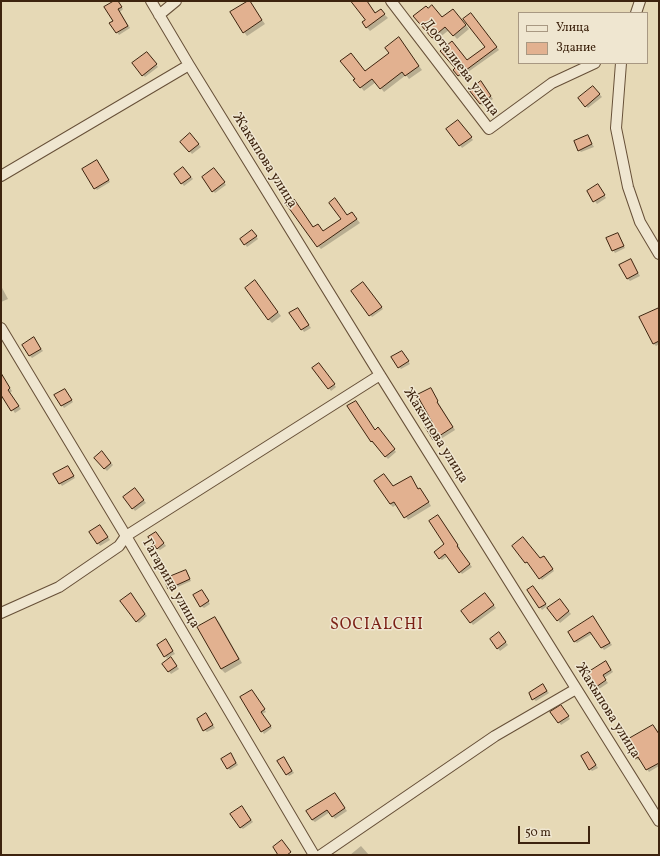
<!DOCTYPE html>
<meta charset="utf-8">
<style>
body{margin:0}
#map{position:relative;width:660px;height:856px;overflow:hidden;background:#e6d9b6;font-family:Vollkorn,serif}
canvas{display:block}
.frame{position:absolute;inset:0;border:2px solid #3d230e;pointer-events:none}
.legend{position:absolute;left:518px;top:12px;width:130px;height:52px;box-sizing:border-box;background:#efe6d0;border:1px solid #a89882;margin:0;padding:5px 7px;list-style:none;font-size:12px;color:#3d230e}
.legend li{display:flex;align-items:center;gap:8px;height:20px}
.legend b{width:20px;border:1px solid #a89882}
.scale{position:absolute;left:518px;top:826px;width:72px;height:18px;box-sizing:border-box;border:2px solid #3d230e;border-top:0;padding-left:5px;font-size:12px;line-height:14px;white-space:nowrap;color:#3d230e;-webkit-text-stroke:3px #efe6d0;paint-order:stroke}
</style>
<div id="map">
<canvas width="660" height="856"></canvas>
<div class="frame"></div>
<ul class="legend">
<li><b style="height:5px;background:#efe6d0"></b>Улица</li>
<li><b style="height:11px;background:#e2b190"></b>Здание</li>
</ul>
<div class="scale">50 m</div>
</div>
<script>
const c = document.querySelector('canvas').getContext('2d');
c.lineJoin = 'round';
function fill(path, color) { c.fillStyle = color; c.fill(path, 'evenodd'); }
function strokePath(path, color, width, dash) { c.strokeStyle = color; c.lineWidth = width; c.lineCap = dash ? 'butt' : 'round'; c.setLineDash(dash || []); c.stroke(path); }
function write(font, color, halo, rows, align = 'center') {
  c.font = font + ' Vollkorn,serif'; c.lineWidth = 3; c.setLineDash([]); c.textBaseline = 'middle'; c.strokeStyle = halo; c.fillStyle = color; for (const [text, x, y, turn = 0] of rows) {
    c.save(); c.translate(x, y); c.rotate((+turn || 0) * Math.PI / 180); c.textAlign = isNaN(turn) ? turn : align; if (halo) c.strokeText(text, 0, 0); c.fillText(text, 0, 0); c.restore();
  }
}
const shadow = new Path2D(`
 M116,1L119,3L123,9L120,12L130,28L119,35L111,24L114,21Z
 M353,1H366L376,13L384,14L388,18L370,31L363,23L367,20Z
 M249,2L265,24L247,36L244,32Z
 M456,13L469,29L457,39L449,30L435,41L432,38L443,18Z
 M473,17L499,50L461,77L458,75L457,68L486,47Z
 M399,39L422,70L409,79L406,75L384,92L376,82L364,91L355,80L390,54Z
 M149,55L158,67L145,77L143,75Z
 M483,85L493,99L483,106L480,104Z
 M595,89L602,97L588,108L586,106Z
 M461,124L473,140L462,148L448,129Z
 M193,137L201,147L192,154L182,142Z
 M588,137L594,147L581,152L579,150Z
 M99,164L110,182L97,190L95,188Z
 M183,168L193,179L184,186L175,174Z
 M217,172L226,185L215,193L213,191Z
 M600,188L606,198L597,204L588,192Z
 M294,200L314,228L318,225L324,232L352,213L360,223L321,249L318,246Z
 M255,234L258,239L247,247L245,244Z
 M618,234L625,248L615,253L613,250Z
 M631,260L640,276L630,281L628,279Z
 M255,282L281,316L272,323L268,319Z
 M364,285L383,309L372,317L352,291Z
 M1,286L8,299L1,302Z
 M659,309V344L656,346L654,344Z
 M300,311L311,328L304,332L291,313Z
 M34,339L43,351L32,358L30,356Z
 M404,354L410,364L401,369L399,367Z
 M321,366L336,387L331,391L314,368Z
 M1,375L12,391L10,393L21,409L15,413L4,398L1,399Z
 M430,389L455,430L436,442L434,439L433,423L427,413Z
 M65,390L73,402L64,408L62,405Z
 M349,407L376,431H380L396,452L388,459L372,442Z
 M104,455L113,465L107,471L104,468Z
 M68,467L75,478L62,486L54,475Z
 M384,475L393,487L411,477L419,490L423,492L431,506L408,520L397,504L393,507L390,504L375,481Z
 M137,492L146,503L135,511L124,497Z
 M440,519L460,548L459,549L472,567L462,574L448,556L442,560L439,558L445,545Z
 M102,528L110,540L100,546L90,532Z
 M158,535L166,546L160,550L157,548Z
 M541,559H546L554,571L542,580L529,564L526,562Z
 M186,571L191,581L171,590L165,580Z
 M535,589L547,606L542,610L528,590Z
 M204,594L210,604L204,608L201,606Z
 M487,596L496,608L473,625L462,611Z
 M133,597L147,616L139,623L136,621Z
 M562,602L571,614L560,623L558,620Z
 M593,617L612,645L604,650L592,634L577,643L574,641Z
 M215,618L219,622L242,663L225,673L221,669L198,628Z
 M501,636L508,645L500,651L491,639Z
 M168,643L175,654L167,658L165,656Z
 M173,661L179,669L171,674L163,664Z
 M608,664L613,672L604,678L608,683L599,689L588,674Z
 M543,686L549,693L536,701L533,699Z
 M254,693L266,712L262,714L272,728L264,734L241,698Z
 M561,706L570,719L561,725L552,712Z
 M206,714L215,728L207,732L204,730Z
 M659,735V766L649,772L640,759L638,760L636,758Z
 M590,755L598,768L592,771L590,769Z
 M233,757L238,765L230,770L228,768Z
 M286,761L294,773L289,776L287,774Z
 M337,796L347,811L335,819L330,812L315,822L312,820Z
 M242,807L253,822L243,829L240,827Z
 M361,846L369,855H350Z`);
const building = new Path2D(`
 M114,1H118L122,7L118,9L128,26L116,33L109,23L113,21L104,7Z
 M248,1H250L262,20L243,33L230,12Z
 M351,1H367L375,13L381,9L385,14L366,28L362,22L365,20Z
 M432,5L442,17L453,9L466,25L453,36L445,27L432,38L413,16L426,6L428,8Z
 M471,13L497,47L458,76L453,70L455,68L440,51L452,41L467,60L485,47L463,19Z
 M399,37L419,66L405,76L402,72L380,89L372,79L360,88L353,80L355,79L340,61L351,53L365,71L389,53L385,48Z
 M147,52L157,64L142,76L132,63Z
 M481,81L491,96L480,104L469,90Z
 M593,86L600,94L585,107L578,98Z
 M458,120L472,137L459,146L446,129Z
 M190,133L199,144L189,152L180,142Z
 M588,135L592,144L578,151L574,141Z
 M97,160L109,180L94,189L82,169Z
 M183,167L191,177L181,184L174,174Z
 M214,168L225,182L212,192L202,177Z
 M598,184L605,195L593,202L587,191Z
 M335,198L347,215L352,212L357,219L317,247L286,204L294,199L313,227L318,224L323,231L341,219L329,203Z
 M252,230L257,236L244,245L240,239Z
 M618,233L624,246L612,251L606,238Z
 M631,259L638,273L627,279L619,265Z
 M255,280L278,312L268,320L245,288Z
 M363,282L382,307L369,316L351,291Z
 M298,308L309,325L301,330L289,313Z
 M659,308V341L653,344L639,317Z
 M34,337L41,349L29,356L22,345Z
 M402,351L409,361L398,368L391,357Z
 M319,363L335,384L328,389L312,368Z
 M1,373L10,388L8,390L19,406L11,411L1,395Z
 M431,388L438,401L437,402L453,427L433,440L425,427L432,422L417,395Z
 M65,389L72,400L61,406L54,395Z
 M356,401L375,430L378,427L395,449L385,457L372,441L371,442L347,406Z
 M102,451L111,463L104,469L94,458Z
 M68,466L74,476L59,484L53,474Z
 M384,474L393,486L411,476L418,489L420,488L429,502L404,518L394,502L390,504L374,481Z
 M135,488L144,500L132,509L123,497Z
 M438,515L458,545L457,546L470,564L459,573L445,554L439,559L434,552L444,544L429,521Z
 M100,525L108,537L97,544L89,532Z
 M156,532L164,543L157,549L148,537Z
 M523,537L540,558L544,556L553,569L539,579L527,562L525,563L512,546Z
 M186,570L190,579L168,589L164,579Z
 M533,586L546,604L539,608L527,590Z
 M202,590L209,601L200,607L193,595Z
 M131,593L145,614L136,622L120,601Z
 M485,593L494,605L470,623L461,611Z
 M560,599L569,611L557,621L547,608Z
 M593,616L610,643L601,648L590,632L574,642L568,632Z
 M215,617L239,659L221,669L197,627Z
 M499,632L506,642L497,649L490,639Z
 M166,639L173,651L164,657L157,645Z
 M171,657L177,666L168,672L162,664Z
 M606,661L611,670L603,675L606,680L596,687L587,673Z
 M543,684L547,691L532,700L529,693Z
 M252,690L265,709L261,712L271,726L261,732L240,697Z
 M561,705L569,716L558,723L550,712Z
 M206,713L213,725L203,731L197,719Z
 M653,725L659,734V763L646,770L638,757L635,759L625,741Z
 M588,752L596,765L589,770L581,756Z
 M231,753L236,763L227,769L221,759Z
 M284,757L292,771L286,775L277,761Z
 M335,793L345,808L332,817L327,810L312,820L306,811Z
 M242,806L251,820L240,828L230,814Z
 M282,840L291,852L287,855H278L273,847Z`);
const minor = new Path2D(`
 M151,1L189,65L380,375L659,821
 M391,1L489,129L552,83L595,63
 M636,13L640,1
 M159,15L176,1
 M621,63L616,128L628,187L640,222L659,254
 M1,176L189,65
 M1,328L126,536L314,855
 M1,613L59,587L119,546L126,536L380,375
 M321,855L495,736L576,689`);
const streetNames = [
 ["Дооталиева улица",460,68,53],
 ["Жакыпова улица",264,161,58],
 ["Жакыпова улица",435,436,58],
 ["Гагарина улица",170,584,60],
 ["Жакыпова улица",607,711,58]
];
const quarterNames = [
 ["SOCIALCHI",377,626]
];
fill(shadow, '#0003');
fill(building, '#e2b190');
strokePath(building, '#3d230e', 1);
strokePath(minor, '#675038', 12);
strokePath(minor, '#efe6d0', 10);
write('14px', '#3d230e', '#efe6d0', streetNames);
c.letterSpacing = '1px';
write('16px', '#7a1f14', '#efe6d0', quarterNames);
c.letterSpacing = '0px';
</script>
